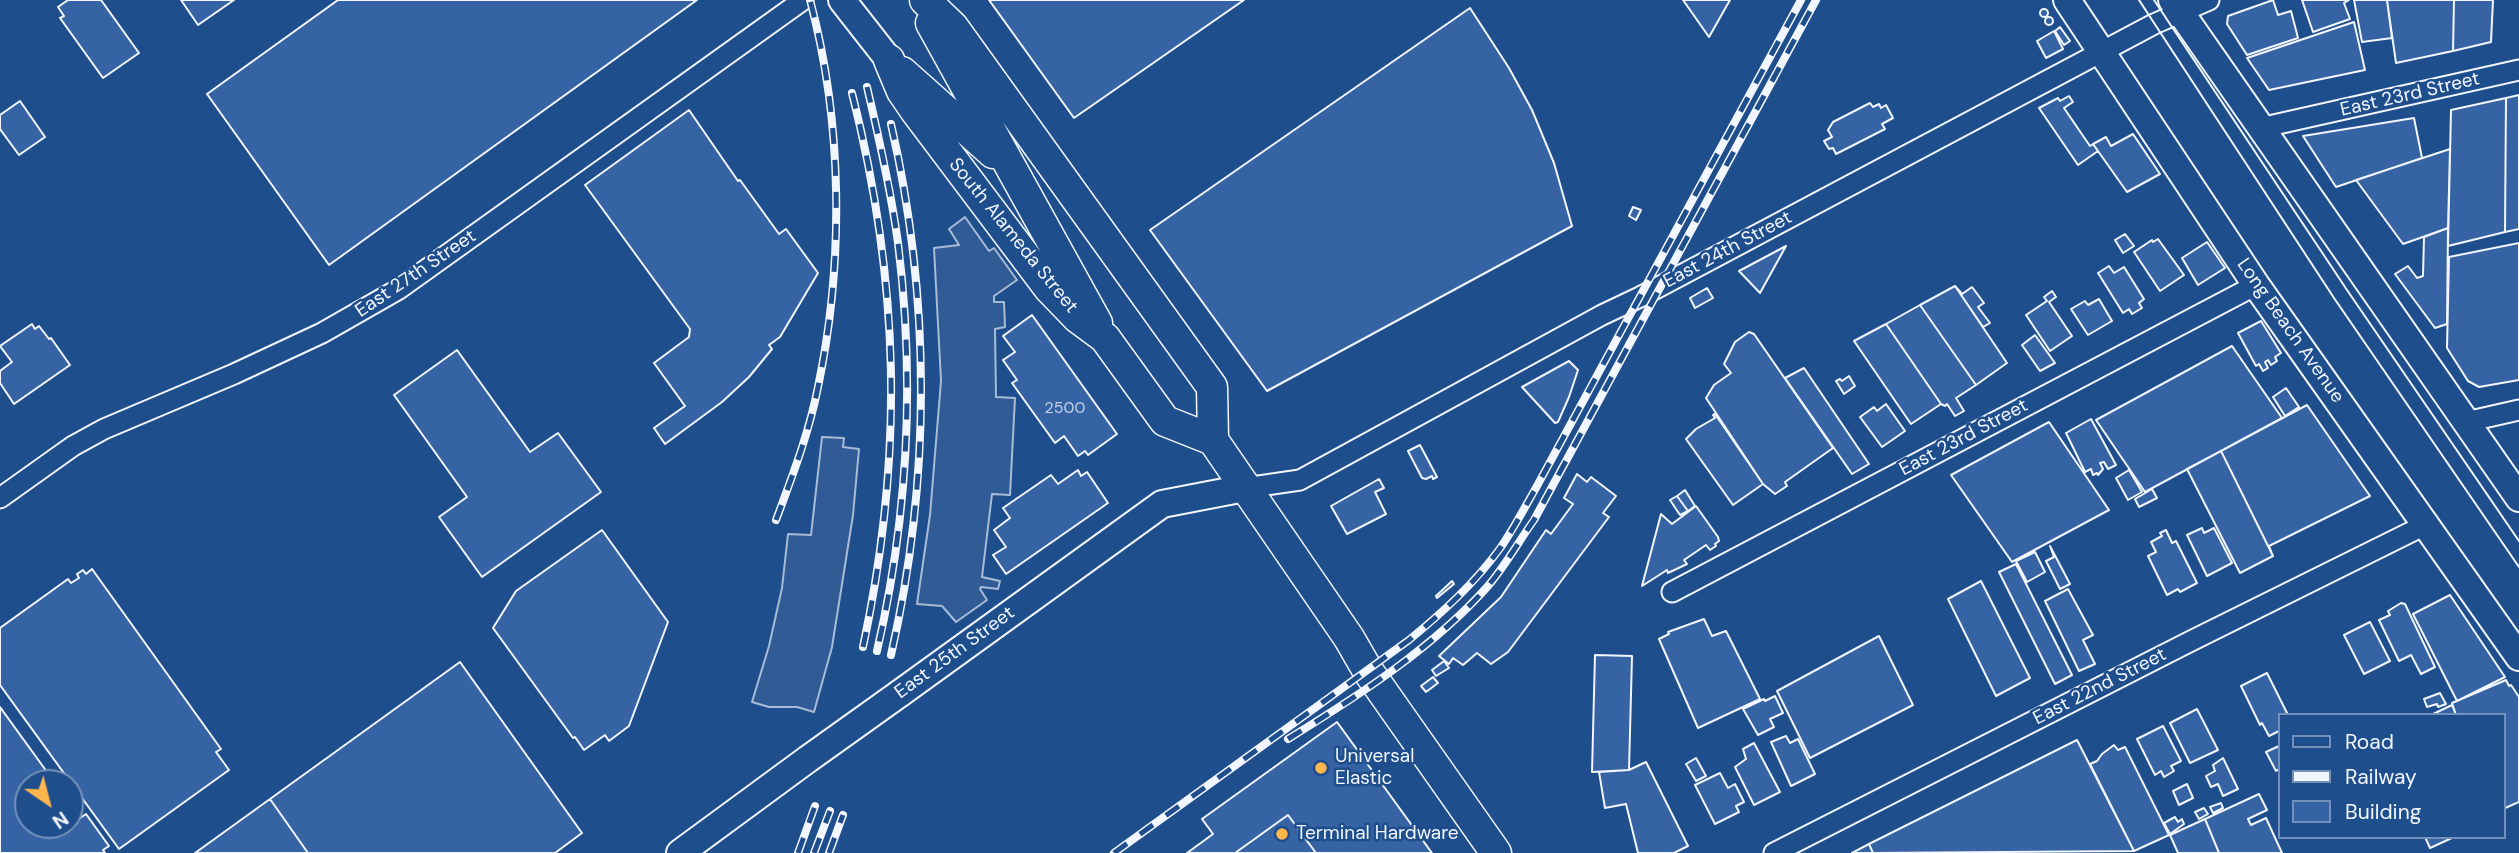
<!DOCTYPE html>
<style>
body{margin:0}
#map{position:relative;width:2519px;height:853px;overflow:hidden;background:#1f4e8c;font-family:"DM Sans",sans-serif}
canvas{display:block}
.legend{position:absolute;left:2278px;top:713px;width:228px;height:126px;box-sizing:border-box;background:#1f4e8c;border:2px solid #7391ba;margin:0;padding:9px 12px;list-style:none;font-size:21px;color:#f2f6ff}
.legend li{display:flex;align-items:center;gap:14px;height:35px}
.legend b{width:35px;border:2px solid #7391ba}
.north{position:absolute;left:14px;top:769px;width:70px;height:70px;box-sizing:border-box;background:#1f4e8c;border:2px solid #7391ba;border-radius:50%;rotate:145deg;font-size:19px;font-weight:700;line-height:28px;text-align:center;color:#f2f6ff}
.north::after{content:'';display:block;margin:auto;width:24px;height:32px;background:#ffb74d;clip-path:polygon(50% 0,100% 100%,50% 72%,0 100%)}
</style>
<div id="map">
<canvas width="2519" height="853"></canvas>
<ul class="legend">
<li><b style="height:9px;background:#1f4e8c"></b>Road</li>
<li><b style="height:9px;background:#f2f6ff"></b>Railway</li>
<li><b style="height:19px;background:#3563a3"></b>Building</li>
</ul>
<div class="north">N</div>
</div>
<script>
const c = document.querySelector('canvas').getContext('2d');
c.lineJoin = 'round';
function fill(path, color) { c.fillStyle = color; c.fill(path, 'evenodd'); }
function strokePath(path, color, width, dash) { c.strokeStyle = color; c.lineWidth = width; c.lineCap = dash ? 'butt' : 'round'; c.setLineDash(dash || []); c.stroke(path); }
function write(font, color, halo, rows, align = 'center') {
  c.font = font + ' "DM Sans",sans-serif'; c.lineWidth = 5; c.setLineDash([]); c.textBaseline = 'middle'; c.strokeStyle = halo; c.fillStyle = color; for (const [text, x, y, turn = 0] of rows) {
    c.save(); c.translate(x, y); c.rotate((+turn || 0) * Math.PI / 180); c.textAlign = isNaN(turn) ? turn : align; if (halo) c.strokeText(text, 0, 0); c.fillText(text, 0, 0); c.restore();
  }
}
const parking = new Path2D(`
 M965,217L989,251L994,248L1017,280L994,296V302H1004L1005,327L995,329L996,397L1015,398L1010,495L992,494L982,577L1000,581L998,589L981,587L980,589L987,600L956,622L942,606L917,604L930,515L941,381L934,248L959,245L949,229Z
 M822,437L844,438L843,447L859,449L853,515L832,647L814,712L797,707H769L752,702L769,646L782,588L788,534L811,535Z`);
const building = new Path2D(`
 M68,0H101L139,53L103,78L60,18L64,16L58,7Z
 M181,0H234L198,25Z
 M338,0H697L329,265L207,94Z
 M989,0H1244L1074,118Z
 M1683,0H1730L1709,37Z
 M2273,0L2278,15L2291,11L2298,38L2247,55L2227,24L2228,16Z
 M2302,0H2349L2344,3L2350,19L2313,32Z
 M2354,0H2387L2392,38L2362,42Z
 M2387,0H2454L2453,51L2396,63Z
 M2454,0H2493L2491,42L2453,51Z
 M1470,8L1509,68L1532,110L1554,163L1572,226L1267,391L1150,230Z
 M2040 13a4 4 0 1 1 8 0a4 4 0 1 1-8 0Z
 M2045 21a4 4 0 1 1 8 0a4 4 0 1 1-8 0Z
 M2354,22L2365,70L2269,90L2247,58Z
 M2060,27L2070,41L2064,45L2055,31Z
 M2054,31L2063,49L2046,58L2037,41Z
 M2519,95V229L2505,232L2506,98Z
 M2069,96L2073,102L2064,108L2090,146L2093,144L2098,151L2078,165L2039,108L2058,98L2060,101Z
 M2506,98L2505,232L2448,246L2451,110Z
 M20,101L45,137L19,155L0,129V115Z
 M1870,103L1873,107L1879,104L1881,108L1886,105L1893,118L1882,124L1885,129L1836,154L1833,148L1829,149L1824,141L1832,137L1828,130L1833,122Z
 M689,110L738,181L740,180L779,234L786,229L818,273L780,337L769,345L772,349L749,377L722,402L665,444L654,428L685,406L654,363L689,337L690,329L585,185Z
 M2414,118L2422,158L2336,187L2303,136Z
 M2133,134L2160,174L2127,192L2093,144L2106,137L2111,146Z
 M2450,149L2448,228L2403,244L2356,180Z
 M1633,207L1641,210L1636,220L1629,216Z
 M2448,228L2447,324L2435,328L2395,274L2408,266L2417,278L2423,276L2424,237Z
 M2125,234L2134,246L2123,253L2115,240Z
 M2158,239L2184,275L2160,291L2134,252L2152,240L2153,242Z
 M2207,242L2225,268L2198,285L2182,258Z
 M2519,243V380L2479,387L2468,381L2447,348L2449,257Z
 M1786,246L1760,293L1739,271Z
 M2109,266L2114,273L2124,267L2144,299L2139,303L2142,308L2132,314L2129,309L2123,313L2098,273Z
 M1955,286L1962,294L1972,287L1984,303L1978,307L1990,323L1983,327Z
 M1955,286L2007,363L1976,385L1920,305Z
 M1707,288L1713,298L1695,308L1690,298Z
 M2052,291L2056,297L2049,302L2072,336L2050,351L2026,315L2047,301L2044,297Z
 M2099,299L2112,321L2088,335L2071,309L2085,301L2088,305Z
 M1920,305L1976,385L1956,398L1964,411L1955,416L1947,404L1945,406L1941,404L1886,324Z
 M1032,315L1117,434L1088,455L1085,451L1078,456L1064,436L1055,443L1012,383L1017,380L1003,360L1015,352L1003,336Z
 M2261,321L2281,353L2275,357L2277,361L2271,365L2268,360L2265,362L2268,368L2263,371L2259,364L2256,366L2238,333Z
 M32,324L35,329L39,326L49,339L51,338L70,365L14,404L0,383V371L12,362L0,346Z
 M1886,324L1941,404L1911,424L1854,341Z
 M1749,332L1754,334L1833,448L1785,482L1787,486L1775,494L1763,484L1706,398L1714,385L1731,373L1724,364L1735,342Z
 M2035,335L2055,363L2040,371L2022,345Z
 M2232,346L2282,418L2145,492L2096,420Z
 M457,350L530,452L558,433L601,492L482,577L439,517L467,497L394,395Z
 M1569,361L1578,370L1569,397L1558,422L1555,423L1522,387Z
 M1804,368L1869,464L1852,474L1785,378Z
 M1849,376L1855,386L1844,394L1836,381L1840,379L1842,381Z
 M2286,388L2299,407L2285,416L2273,397Z
 M1886,404L1905,431L1882,447L1860,417L1874,407L1877,411Z
 M2307,405L2370,496L2269,546L2273,556L2221,451Z
 M1715,414L1763,484L1733,505L1686,439L1696,429L1715,418L1713,415Z
 M2091,419L2116,465L2108,469L2104,462L2100,463L2103,469L2098,475L2097,473L2093,475L2091,469L2085,472L2066,433Z
 M2049,422L2109,510L2012,562L1951,475Z
 M1420,445L1437,477L1433,479L1432,476L1426,479L1422,478L1408,451Z
 M2221,451L2273,556L2240,573L2187,469Z
 M1078,470L1081,476L1087,472L1108,503L1006,574L993,555L1006,547L994,530L1010,518L1003,508L1051,475L1058,484Z
 M2129,470L2142,492L2128,500L2116,478Z
 M1577,474L1587,482L1591,477L1616,496L1603,513L1609,517L1508,652L1491,664L1477,653L1463,665L1453,658L1449,664L1439,656L1501,597L1546,530L1551,534L1573,504L1564,498Z
 M1379,479L1384,488L1375,492L1386,514L1347,534L1331,506Z
 M2152,489L2157,498L2139,507L2135,499Z
 M1685,490L1695,506L1688,511L1677,496Z
 M1677,496L1688,511L1680,515L1670,500Z
 M1696,506L1718,537L1719,541L1715,544L1716,546L1710,550L1706,545L1684,560L1687,564L1668,573L1667,570L1642,586L1661,514L1672,524Z
 M2202,528L2204,533L2214,528L2232,563L2207,576L2187,535Z
 M602,530L668,622L629,726L609,741L605,735L584,750L575,737L573,738L493,628L516,591Z
 M2166,530L2172,543L2176,541L2197,583L2180,592L2178,589L2167,595L2148,556L2156,552L2151,542L2162,536L2160,533Z
 M2050,546L2070,584L2060,589L2046,561L2054,557Z
 M2035,552L2045,572L2027,582L2016,561Z
 M2016,564L2072,675L2055,684L1999,572Z
 M92,569L221,749L216,752L229,770L119,849L0,685V628L68,579L71,583L79,578L77,574L83,570L86,574Z
 M1452,581L1454,584L1437,598L1436,596Z
 M1981,581L2030,678L1996,696L1948,599Z
 M2068,589L2093,635L2083,640L2095,664L2079,671L2045,601Z
 M2450,595L2505,677L2457,701L2413,614Z
 M2401,603L2405,604L2435,667L2421,674L2411,655L2399,661L2379,620L2390,615L2388,611Z
 M1704,619L1712,636L1726,631L1760,699L1698,728L1659,639L1669,634L1668,632Z
 M2370,622L2390,661L2364,674L2344,635Z
 M1879,636L1913,705L1810,758L1777,691Z
 M1595,655L1632,656L1629,770L1592,772Z
 M1444,661L1449,668L1436,676L1432,670Z
 M460,662L582,833L555,853H308L270,799Z
 M2267,673L2288,715H2279V731L2269,736L2262,723L2260,725L2241,686Z
 M1433,677L1438,683L1426,692L1421,686Z
 M2506,680L2509,686L2511,685L2519,697V802L2503,809V715H2456L2452,703Z
 M2440,693L2446,704L2438,707L2437,704L2427,707L2424,699Z
 M1775,696L1783,713L1770,719L1774,727L1758,735L1743,709L1764,699L1765,701Z
 M2452,705L2456,715H2431Z
 M0,707L55,783H28V825H70V804L80,818L86,814L109,846L103,850L105,853H0Z
 M2197,709L2218,750L2190,763L2170,723Z
 M1337,722L1432,853H1316L1288,815L1235,853H1187L1213,834L1202,819Z
 M2163,726L2181,761L2171,766L2174,771L2164,777L2161,771L2155,775L2137,739Z
 M1786,736L1790,743L1798,739L1815,774L1791,786L1771,742Z
 M2077,740L2134,851L1873,853L1869,844Z
 M1754,743L1780,792L1754,805L1735,767L1746,759L1743,749Z
 M2114,745L2118,750L2125,747L2169,835L2134,851L2090,764L2097,761L2102,754Z
 M2279,746V769L2276,771L2266,752Z
 M1696,758L1706,776L1696,781L1686,764Z
 M2223,758L2238,789L2223,796L2218,784L2211,787L2206,776L2215,771L2213,765Z
 M1646,762L1688,846L1674,853H1638L1626,804L1605,808L1599,772L1629,770Z
 M1720,773L1728,788L1735,784L1744,802L1736,806L1739,812L1715,824L1695,785Z
 M2187,784L2193,798L2179,805L2173,791Z
 M2259,794L2267,810L2248,819L2251,825L2266,818L2282,853H2219L2205,819Z
 M270,799L308,853H195Z
 M2221,803L2223,808L2213,813L2210,807Z
 M2204,808L2208,814L2199,819L2195,812Z
 M1288,815L1316,853H1235Z
 M2175,817L2178,822L2182,819L2184,824L2170,834L2164,823Z
 M2205,819L2219,853H2178L2170,835Z
 M2425,837H2454L2430,848Z
 M1869,844L1873,853H1852Z`);
const street = new Path2D(`
 M2260,128L2519,70
 M2466,422L2519,410
 M1245,488L1300,480L1602,315L1640,297L2154,24L2209,0
 M0,498L73,446L104,429L234,374L322,333L399,289L803,0
 M1672,592L2256,285
 M1774,853L2191,641L2427,524`);
const secondary = new Path2D(`
 M842,0L889,60
 M2067,0L2256,285L2519,657
 M2172,0L2519,498
 M899,694L1162,504L1245,488
 M680,853L808,759`);
const primary = new Path2D(`
 M925,0L953,27L1212,387L1213,440L1349,638L1368,671L1496,853
 M931,23L1097,323
 M889,60L902,91L915,110L1049,288L1078,318L1105,338L1165,421L1213,440
 M902,72L993,153`);
const tram = new Path2D(`
 M2139,0L2334,298L2519,567
 M2154,0L2347,290L2519,541`);
const rail = new Path2D(`
 M867,87C879,138 891,191 898,243C915,379 908,517 877,651
 M852,93C900,283 904,455 863,647
 M891,124C931,299 931,480 891,655
 M776,520C792,477 809,433 818,387C844,263 843,123 810,0
 M1288,739C1358,696 1433,648 1488,586C1505,566 1519,541 1534,520L1816,0
 M798,853L815,806
 M814,853L830,811
 M829,853L843,815
 M1114,853L1409,640C1443,612 1475,583 1501,547C1514,528 1525,507 1537,486L1801,0`);
const secondaryBridge = new Path2D(`
 M808,759L899,694`);
const markers = [
 [1321,768,7,"#ffb74d"],
 [1282,834,7,"#ffb74d"]
];
const numberNames = [
 ["2500",1065,409]
];
const streetNames = [
 ["East 23rd Street",2410,95,-13],
 ["South Alameda Street",1013,236,51],
 ["East 24th Street",1728,250,-28],
 ["East 27th Street",416,274,-34],
 ["Long Beach Avenue",2290,331,55],
 ["East 23rd Street",1964,438,-28],
 ["East 25th Street",955,653,-36],
 ["East 22nd Street",2100,687,-27]
];
const poiNames = [
 ["Universal",1335,757],
 ["Elastic",1335,779],
 ["Terminal Hardware",1296,834]
];
fill(parking, '#305b95');
strokePath(parking, '#a8bbd7', 2);
fill(building, '#3563a3');
strokePath(building, '#f2f6ff', 2);
strokePath(street, '#f2f6ff', 23);
strokePath(secondary, '#f2f6ff', 30);
strokePath(primary, '#f2f6ff', 33);
strokePath(street, '#1f4e8c', 19);
strokePath(secondary, '#1f4e8c', 26);
strokePath(primary, '#1f4e8c', 30);
strokePath(tram, '#f2f6ff', 2);
strokePath(rail, '#f2f6ff', 8);
strokePath(rail, '#1f4e8c', 5, [16]);
strokePath(secondaryBridge, '#f2f6ff', 30, []);
strokePath(secondaryBridge, '#1f4e8c', 26);
for (const [x, y, r, color] of markers) { const dot = new Path2D(); dot.arc(x, y, r, 0, 2 * Math.PI); c.fillStyle = color; c.fill(dot); strokePath(dot, '#1f4e8c', 2.5); }
write('16px', '#c3d1e8', null, numberNames);
write('19px', '#f2f6ff', '#1f4e8c', streetNames);
write('19px', '#f2f6ff', '#1f4e8c', poiNames, 'left');
</script>
